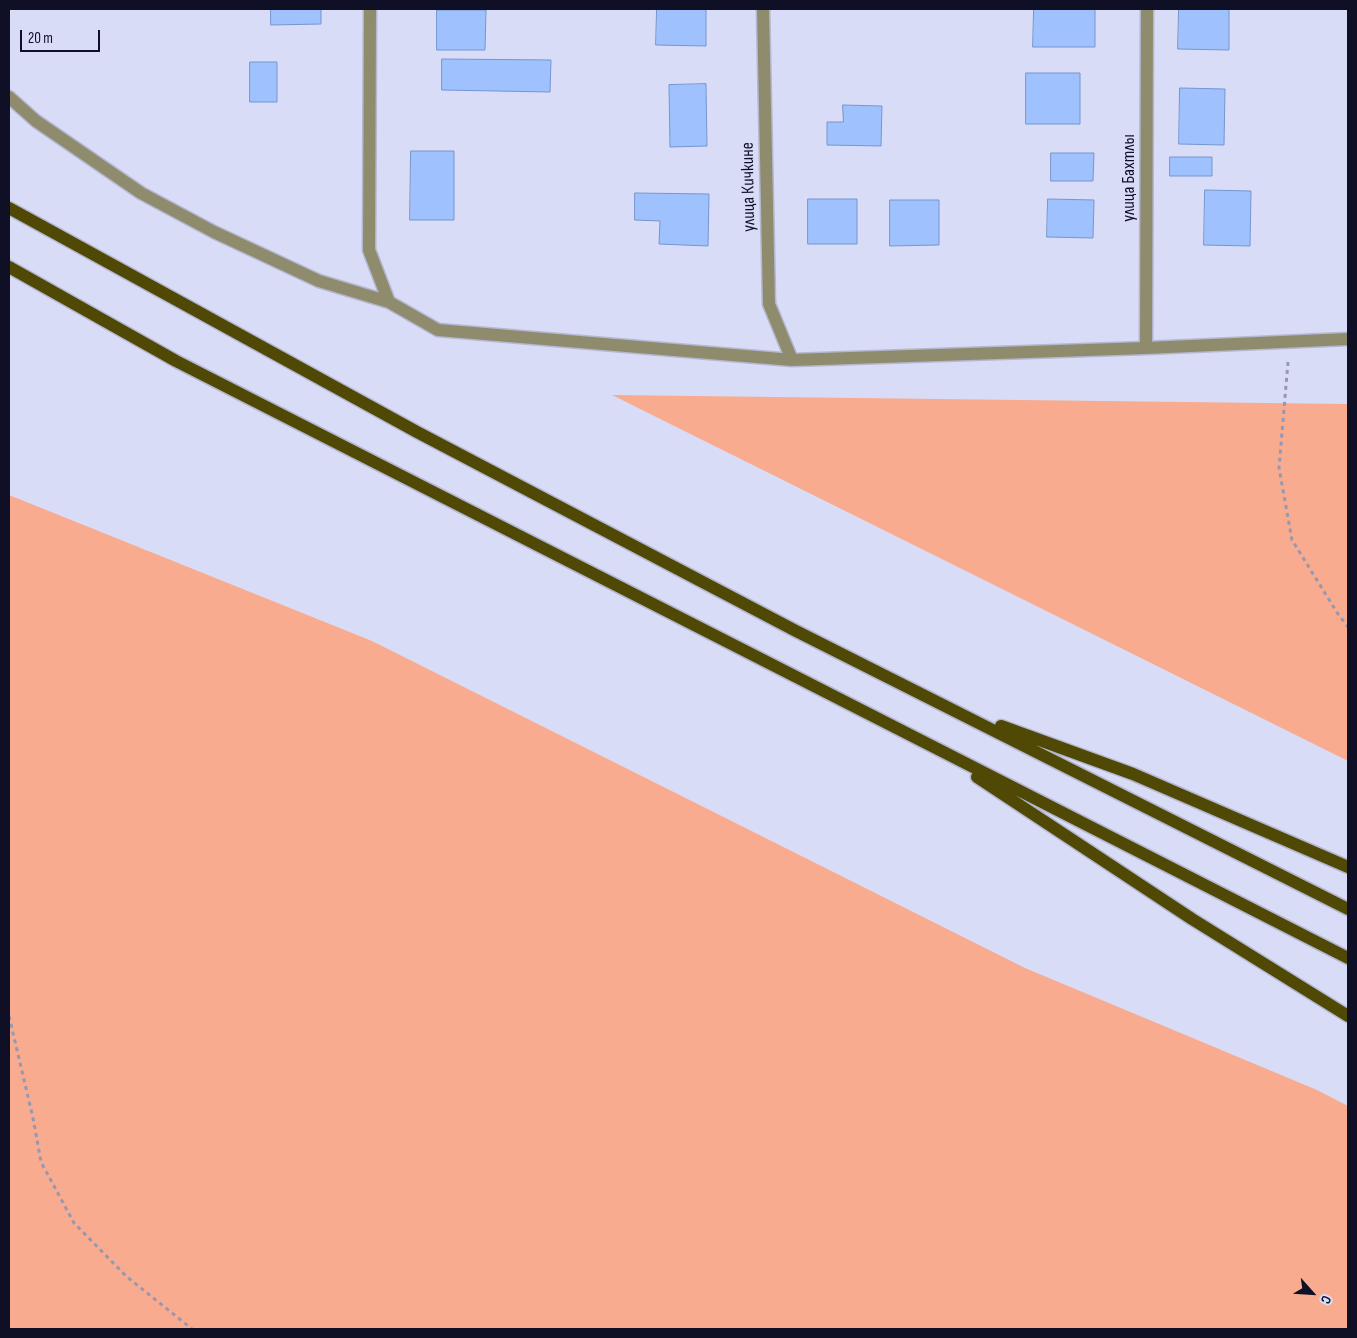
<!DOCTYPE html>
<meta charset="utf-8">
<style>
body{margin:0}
#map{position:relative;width:1357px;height:1338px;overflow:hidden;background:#d9dcf7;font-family:"Sofia Sans Condensed",sans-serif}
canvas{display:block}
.frame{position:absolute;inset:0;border:10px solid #0f0f26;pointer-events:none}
.north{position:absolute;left:1287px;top:1268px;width:50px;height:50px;-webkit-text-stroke:4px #d9dcf7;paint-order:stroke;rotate:116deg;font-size:14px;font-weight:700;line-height:20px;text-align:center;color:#0f0f26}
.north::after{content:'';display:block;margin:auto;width:18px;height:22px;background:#0f0f26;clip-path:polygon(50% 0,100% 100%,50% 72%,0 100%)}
.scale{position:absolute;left:20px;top:30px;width:80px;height:22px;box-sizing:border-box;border:2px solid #0f0f26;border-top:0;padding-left:6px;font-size:15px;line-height:18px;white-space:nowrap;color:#0f0f26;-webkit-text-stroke:4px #d9dcf7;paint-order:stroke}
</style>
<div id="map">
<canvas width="1357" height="1338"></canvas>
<div class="frame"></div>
<div class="north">С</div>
<div class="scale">20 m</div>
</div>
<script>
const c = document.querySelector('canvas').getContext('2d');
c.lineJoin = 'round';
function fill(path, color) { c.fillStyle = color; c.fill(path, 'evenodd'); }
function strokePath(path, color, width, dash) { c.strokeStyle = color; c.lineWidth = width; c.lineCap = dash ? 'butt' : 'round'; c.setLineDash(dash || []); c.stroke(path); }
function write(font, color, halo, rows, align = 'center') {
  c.font = font + ' "Sofia Sans Condensed",sans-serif'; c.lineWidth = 4; c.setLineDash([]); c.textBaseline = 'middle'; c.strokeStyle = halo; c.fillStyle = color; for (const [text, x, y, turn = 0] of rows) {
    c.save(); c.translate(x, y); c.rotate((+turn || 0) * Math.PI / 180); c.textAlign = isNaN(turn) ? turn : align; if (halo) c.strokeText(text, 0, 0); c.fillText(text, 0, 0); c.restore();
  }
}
const green = new Path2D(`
 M612,395L1348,404V761Z
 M9,495L372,641L1025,968L1317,1090L1348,1106V1329H9Z`);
const building = new Path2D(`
 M271,9H321V24L271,25Z
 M657,9H706V46L656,45Z
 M1034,9H1095V47H1033Z
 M1179,9H1229V50L1178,49Z
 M437,10H486L485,50H437Z
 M442,59L551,60L550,92L442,90Z
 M250,62H277V102H250Z
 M1026,73H1080V124H1026Z
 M706,84L707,146L670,147L669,85Z
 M1180,88L1225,89L1224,145L1179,144Z
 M843,105L882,106L881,146L827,145V122H843Z
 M411,151H454V220H410Z
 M1051,153H1094L1093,181H1051Z
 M1170,157H1212V176H1170Z
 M1205,190L1251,191L1250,246L1204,245Z
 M635,193L709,194L708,246L659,244L660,221L635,220Z
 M808,199H857V244H808Z
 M1048,199L1094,200L1093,238L1047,237Z
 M890,200H939V245L890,246Z`);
const path = new Path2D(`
 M1288,362L1279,468L1292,540L1338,614L1348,627
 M9,1016L33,1118L41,1162L74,1223L126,1276L192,1329`);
const minor = new Path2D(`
 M370,9L369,250L389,302L438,330L792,360L1146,348L1348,339
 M763,9L769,304L792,360
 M9,97L36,121L141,193L214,232L319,281L389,302
 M1146,348L1147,9`);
const major = new Path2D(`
 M9,208L417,432L796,631L1348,909
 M9,267L176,361L1348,958
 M1001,726L1133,774L1348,867
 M977,777L1192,919L1348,1016`);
const streetNames = [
 ["улица Бахтлы",1129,178,-90],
 ["улица Кичкине",749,187,-91]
];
fill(green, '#f8ab8e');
fill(building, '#9fc2fe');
strokePath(building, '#7495cf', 1);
strokePath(minor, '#b5b7d1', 15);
strokePath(major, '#b5b7d1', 15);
strokePath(path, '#9698b2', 3, [4, 4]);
strokePath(minor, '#8f8c6e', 12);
strokePath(major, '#504805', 12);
write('18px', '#0f0f26', '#d9dcf7', streetNames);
</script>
